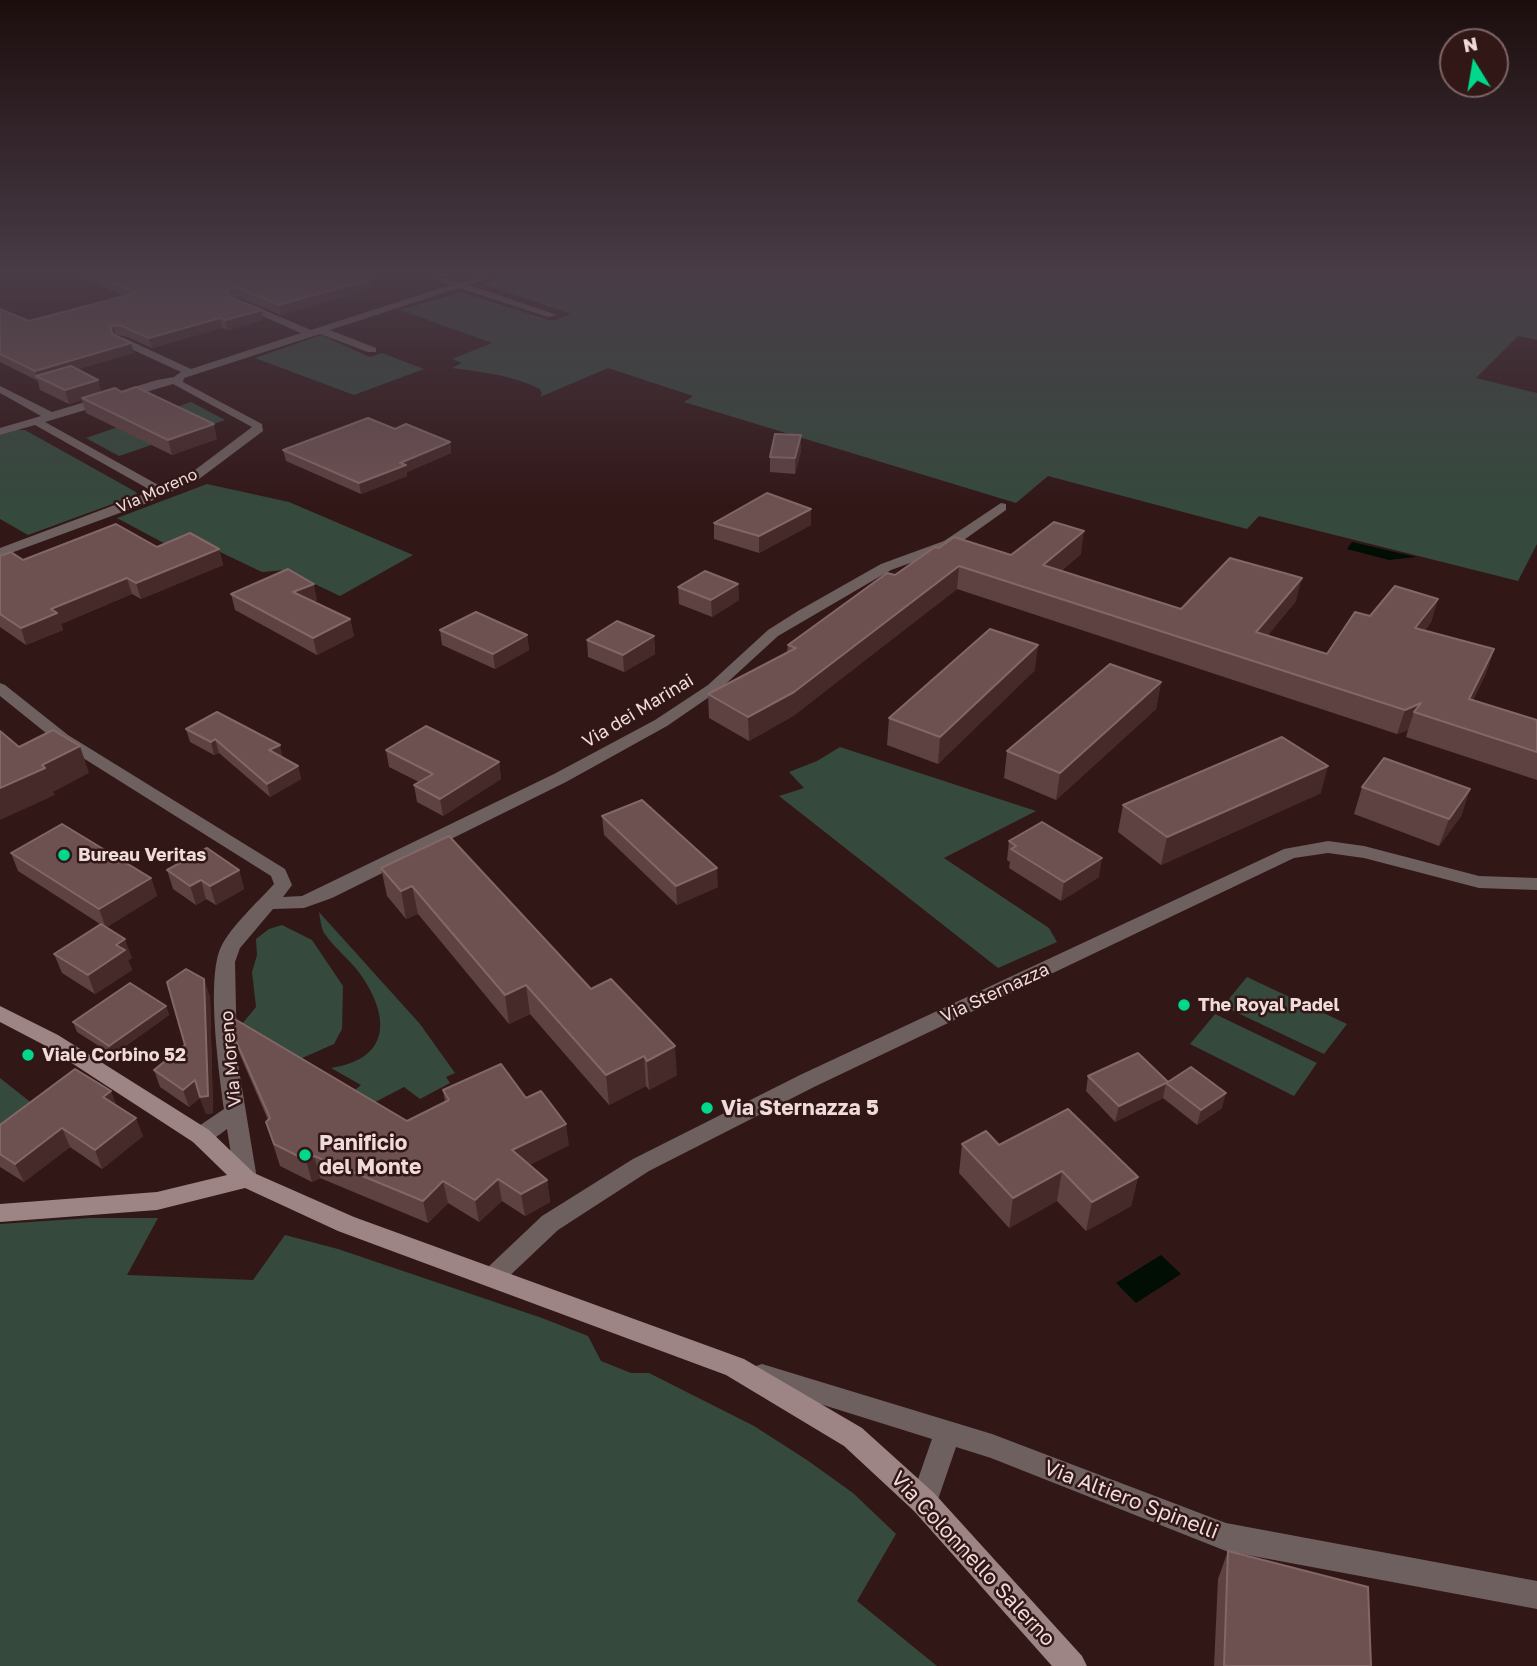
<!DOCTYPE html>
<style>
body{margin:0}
#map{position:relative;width:1537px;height:1666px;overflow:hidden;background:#321717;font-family:"Golos Text",sans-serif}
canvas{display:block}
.north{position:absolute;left:1439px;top:28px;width:70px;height:70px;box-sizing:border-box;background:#321717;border:2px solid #7d6565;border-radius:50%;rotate:349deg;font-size:19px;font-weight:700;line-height:28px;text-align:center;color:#eedbda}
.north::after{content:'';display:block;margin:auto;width:24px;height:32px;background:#00d98c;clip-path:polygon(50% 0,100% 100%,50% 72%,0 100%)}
</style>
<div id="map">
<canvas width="1537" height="1666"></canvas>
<div class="north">N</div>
</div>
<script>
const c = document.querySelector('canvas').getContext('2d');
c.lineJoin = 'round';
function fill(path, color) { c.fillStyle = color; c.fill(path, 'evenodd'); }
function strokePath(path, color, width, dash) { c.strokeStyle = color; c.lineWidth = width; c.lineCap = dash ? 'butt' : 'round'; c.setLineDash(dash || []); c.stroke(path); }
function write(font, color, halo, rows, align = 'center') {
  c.font = font + ' "Golos Text",sans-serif'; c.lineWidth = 5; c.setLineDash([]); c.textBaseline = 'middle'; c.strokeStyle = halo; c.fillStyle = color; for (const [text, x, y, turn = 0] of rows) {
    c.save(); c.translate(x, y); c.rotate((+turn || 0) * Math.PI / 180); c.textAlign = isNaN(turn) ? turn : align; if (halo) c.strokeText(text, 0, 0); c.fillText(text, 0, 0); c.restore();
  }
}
const green = new Path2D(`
 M509,275H1513L1537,280V340L1518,336L1476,378L1537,393V544L1518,581L1259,516L1247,529L1048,476L1016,503L684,402L693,396L608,368L540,397L542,394L540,389C512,375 482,372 452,368L462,363L452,359L492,343L400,310L461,292L552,321L571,314L483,284Z
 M321,335L370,357L382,353L424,369L354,395L255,358Z
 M191,402L225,420L119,456L86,438Z
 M16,430H25L136,492L137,495L28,535L0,519V435Z
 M207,484L289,502L413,555L340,596L285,570L262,572L195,540L173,548L117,518Z
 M840,747L1036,811L944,858L1049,928L1057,942L998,968L779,796L804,788L789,772L817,761Z
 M319,912L420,1024L455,1073L446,1077L450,1083L420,1099L404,1087L358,1111L341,1102L361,1085L331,1068C388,1059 391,1021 363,978C352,961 335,949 324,933C321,927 320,918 319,912Z
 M282,925L312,940L343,986L342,1029L334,1044L300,1059L242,1024L256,1007L252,972L257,955L256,939L269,929Z
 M1247,977L1347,1024L1324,1054L1223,1006Z
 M1215,1014L1317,1063L1294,1096L1190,1044Z
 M0,1078L43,1112L0,1144Z
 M90,1218H158L127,1275L253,1280L285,1235L338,1249L542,1318L588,1336L601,1361L631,1373H649L754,1426L807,1460L853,1493L896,1534L857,1601L937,1666H0V1224Z`);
const water = new Path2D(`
 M1352,542L1416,557L1389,560L1347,549Z
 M1161,1255L1181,1274L1136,1303L1116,1283Z`);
const street = new Path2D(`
 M425,275C437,275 448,282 459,282C470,282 481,275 494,275L469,285L557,315L548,317L459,288L330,330L376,348V352H368L320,334L184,378L183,382L262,424L263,431L199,479L147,503L0,557V548L152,491L35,425L0,435V428L41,416L0,393V386L52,412L157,380L174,377L181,372L116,342V338H124L191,369L301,333L239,306V302H245L311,330L450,285ZM173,384L252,427L191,473L162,487L45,422Z
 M1001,503L1006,504V510L954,547L891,570L778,636L718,691L667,726L566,782L332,898L304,908L273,909L240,948L235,962L237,1058L257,1179L254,1185L246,1188L238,1185L235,1179L227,1129C216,1137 207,1146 193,1142L190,1136L193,1130L224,1109C219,1073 206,978 221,947C231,926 258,902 274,884L271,876L56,741L0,696V683L5,685L68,735L285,869L292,885L283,897L302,896L554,774L655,720L708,685L768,630L798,611L881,564L944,541Z
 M1328,841L1364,846L1479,876L1537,878V890L1479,888L1364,858L1328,853L1294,858L814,1087L649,1171L558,1230L502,1283L494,1286L486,1283L482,1276L486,1269L542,1216L633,1159L800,1075L1284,849Z
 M762,1364L992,1434L1226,1523L1537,1581V1609L1226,1551L991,1458L956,1447L934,1511L924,1515L914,1511L910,1502L932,1439L753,1383L749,1375L753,1367Z`);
const secondary = new Path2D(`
 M0,1006L58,1035L209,1130L254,1173L354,1217L744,1359L862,1428L934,1493L1082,1656L1087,1666H1052L914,1511L844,1446L726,1375L338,1231L245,1188L157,1210L0,1222V1204L157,1192L227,1175L193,1142L44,1045L0,1022Z`);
const wall = new Path2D(`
 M80,275H362L372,288L281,315L240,298L233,297L263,320L228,330L222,328L152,348L125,336L116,335L134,353L78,369L102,392L217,439L172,455L86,413L82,400L69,404L40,390L38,381L0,362V309L29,321L124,296Z
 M801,435V450L795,474L770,472V457Z
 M450,442L451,453L407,472V476L361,494L286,461L283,450Z
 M714,523L811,525L759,553L714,539Z
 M157,547L219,549L223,565L141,599L132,594L61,624L63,630L26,645L0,627V556L23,560Z
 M939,548L1011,555L1081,554L1061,571L1181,609L1296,601L1267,636L1327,654L1370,616L1438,599L1431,622L1425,630L1494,649L1486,673L1473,700L1537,720V780L1406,737L1408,730L1397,734L957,589L793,716L749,741L709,718L708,694L787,652L788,645Z
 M738,584L739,600L712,617L679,604L678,587Z
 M231,594L317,600L314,602L350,619L354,636L317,655L235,610Z
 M440,630L527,635L529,650L495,669L442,645Z
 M654,636L655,654L624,672L588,657L587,640Z
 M1035,670L938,764L887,745L889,718Z
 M1161,682L1156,709L1056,800L1004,778L1007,751Z
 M186,729L298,766L301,779L270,797L219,753L214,755L190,742Z
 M386,750L499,762L501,779L443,816L417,802L414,785L419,782L389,767Z
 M1362,787L1470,789L1461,816L1439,846L1354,814Z
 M1321,793L1161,865L1118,832L1123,805Z
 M602,816L718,887L677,905L604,835Z
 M1009,841L1099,877L1061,901L1009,868L1010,862L1007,860Z
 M11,853L151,878L157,896L106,927L132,958L128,960L132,970L95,994L62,973L54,954L100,924L18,871Z
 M381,868L591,989L677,1075L649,1090L646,1086L609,1105L530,1014L509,1024L418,914L406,919L387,896Z
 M167,870H239L244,889L216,905L206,899L196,905L173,889Z
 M210,996L213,1113L206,1114L200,1098L189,1107L160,1087L154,1070L185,1045Z
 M166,1006L169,1015L113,1055L77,1032L73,1022Z
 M233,1034L407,1121L445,1102L443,1090L526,1098L569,1145L529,1165L547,1180L550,1202L525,1216L502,1201L479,1222L448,1203L428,1223L320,1178L312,1182L280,1166L266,1122L268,1120L240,1055Z
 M1088,1076L1168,1082L1222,1108L1197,1125L1163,1098L1115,1122L1086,1091Z
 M116,1105L143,1136L102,1169L70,1147L24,1182L0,1167V1125Z
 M962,1144L999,1145L1138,1177L1131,1206L1086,1231L1057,1201L1009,1228L959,1173Z
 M1228,1551L1371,1666H1214L1218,1579Z`);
const shadedWall = new Path2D(`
 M47,275H61L48,278Z
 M371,279L372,288L281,315L279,305Z
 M231,288L233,297L230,300L228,290Z
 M262,310L263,320L228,330L225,320Z
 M220,318L222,328L152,348L149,338Z
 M113,325L116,335L113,338L111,328Z
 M131,343L134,353L44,379L37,376L35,371Z
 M98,380L102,394L82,398V400L69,404L65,390Z
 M214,424L217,439L172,455L168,440Z
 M801,435V450L795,474V458Z
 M450,442L451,453L407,472V476L361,494L359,483L400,463Z
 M811,509V525L759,553V536Z
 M1084,531L1081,554L1040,588L1043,565Z
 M219,549L223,565L141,599L136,583Z
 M959,566L957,589L793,716L749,741L748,717Z
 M127,578L132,594L61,624L63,630L26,645L21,628L51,609Z
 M1302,578L1296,601L1251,656L1256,632Z
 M314,584L317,600L297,609L293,592Z
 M738,584L739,600L712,617L711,600Z
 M1438,599L1431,622L1408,651L1415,628Z
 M350,619L354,636L317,655L313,638Z
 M527,635L529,650L495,669L493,654Z
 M654,636L655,654L624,672L623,655Z
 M1038,645L1035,670L938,764L940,737Z
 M1494,649L1486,673L1461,723L1469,699Z
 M1161,682L1156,709L1056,800L1060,773Z
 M1421,703L1414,712L1408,730L1397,734L1405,710Z
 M215,739L219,753L214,755L211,742Z
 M280,745L283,758L269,750Z
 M80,746L89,773L53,792L55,795L0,820V788Z
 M499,762L501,779L443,816L440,799Z
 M298,766L301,779L270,797L267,784Z
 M1328,766L1321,793L1161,865L1167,837Z
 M1470,789L1461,816L1439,846L1449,819Z
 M1102,858L1099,877L1061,901L1064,882Z
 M717,868L718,887L677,905L676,886Z
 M239,870L244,889L216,905L210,886Z
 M151,878L157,896L106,928L99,909Z
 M201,880L206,899L196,905L190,886Z
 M412,886L418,914L406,919L401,891Z
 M125,939L132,958L128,960L132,970L95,994L88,975L116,945Z
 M204,979L210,996L213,1113L206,1114L200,1098L189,1107L183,1090L195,1080Z
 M526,985L530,1014L509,1024L505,995Z
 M166,1006L169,1015L113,1055L109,1046Z
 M675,1046L677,1075L649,1090L647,1061Z
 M644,1056L646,1086L609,1105L606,1075Z
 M1166,1083L1163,1098L1115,1122L1119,1106Z
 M111,1091L118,1109L103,1097Z
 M1226,1093L1222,1108L1197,1125L1201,1110Z
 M136,1118L143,1136L102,1169L95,1150Z
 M566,1124L569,1145L515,1172L512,1150Z
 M62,1128L70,1147L24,1182L15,1164Z
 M314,1156L320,1178L312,1182L306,1160Z
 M1062,1171L1057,1201L1009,1228L1013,1198Z
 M1138,1177L1131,1206L1086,1231L1092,1202Z
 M498,1179L502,1201L479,1222L475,1200Z
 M547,1180L550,1202L525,1216L521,1194Z
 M443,1181L448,1203L428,1223L423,1201Z`);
const building = new Path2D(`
 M97,275H362L371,279L279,305L238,288H231L228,290L230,297L262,310L225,320L220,318L149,338L122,326L113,325L111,328L112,334L131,343L35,371L0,354V309L29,321L136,293Z
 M71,366L98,380L65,390L36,376Z
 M136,387L214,424L168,440L82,398L115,388L122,392Z
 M368,418L395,429L406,424L450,442L400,463L406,465L359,483L283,450Z
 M775,434L801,435L795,458L770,457Z
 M767,493L811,509L759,536L714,523Z
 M1054,522L1084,531L1043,565L1181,609L1230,558L1302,578L1256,632L1327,654L1355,612L1370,616L1395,586L1438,599L1415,628L1494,649L1469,699L1537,720V752L1414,712L1421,703L1405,710L959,566L794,692L748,717L708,694L796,648L788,645L887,573L895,575L935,547L939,548L954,537L1011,555Z
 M116,524L157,547L190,533L219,549L136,583L127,578L51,609L57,613L21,628L0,614V556L11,552L23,560Z
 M288,569L314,584L293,592L350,619L313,638L231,594Z
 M705,571L738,584L711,600L678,587Z
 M476,612L527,635L493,654L440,630Z
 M617,621L654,636L623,655L587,640Z
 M990,629L1038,645L940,737L889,718Z
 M1110,664L1161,682L1060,773L1007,751Z
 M217,712L280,745L269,750L298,766L267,784L215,739L211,742L186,729Z
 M426,726L499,762L440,799L414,785L433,774L386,750Z
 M53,730L80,746L42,765L45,768L0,788V731L19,747Z
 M1282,737L1328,766L1167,837L1123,805Z
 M1384,758L1470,789L1449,819L1362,787Z
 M642,800L717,868L676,886L602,816Z
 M1042,822L1102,858L1064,882L1011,849L1016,846L1009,841Z
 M62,824L151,878L99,909L11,853Z
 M449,836L591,989L611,979L675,1046L647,1061L644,1056L606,1075L526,985L505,995L412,886L401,891L381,868Z
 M207,848L239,870L210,886L201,880L190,886L167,870Z
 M101,924L125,939L116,945L125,950L88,975L54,954Z
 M186,969L204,979L208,1096L200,1097L195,1080L183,1090L154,1070L185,1045L167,982Z
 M130,983L166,1006L109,1046L73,1022Z
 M233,1018L407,1121L449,1100L443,1090L501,1064L526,1098L541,1091L566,1124L512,1150L547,1180L521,1194L498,1179L475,1200L443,1181L423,1201L314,1156L306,1160L274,1144L266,1122L270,1118L233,1034Z
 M1138,1053L1168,1082L1191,1067L1226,1093L1201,1110L1166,1083L1119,1106L1088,1076Z
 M75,1069L111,1091L103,1097L136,1118L95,1150L62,1128L15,1164L0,1154V1125Z
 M1068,1109L1138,1177L1092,1202L1062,1171L1013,1198L962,1144L986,1131L999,1145Z
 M1228,1551L1368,1587L1371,1666H1224Z`);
const markers = [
 [64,855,7,"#00d98c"],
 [1184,1005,7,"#00d98c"],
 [28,1055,7,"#00d98c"],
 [707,1108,7,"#00d98c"],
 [305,1155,7,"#00d98c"]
];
const farStreetnames = [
 ["Via Moreno",157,491,-24]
];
const streetNames = [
 ["Via dei Marinai",638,711,-31],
 ["Via Sternazza",995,993,-25],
 ["Via Moreno",231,1059,-95]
];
const poiNames = [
 ["Bureau Veritas",78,855],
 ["The Royal Padel",1198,1005],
 ["Viale Corbino 52",42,1055]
];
const nearPoinames = [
 ["Via Sternazza 5",721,1108],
 ["Panificio",319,1143],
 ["del Monte",319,1167]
];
const nearStreetnames = [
 ["Via Altiero Spinelli",1131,1500,21],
 ["Via Colonnello Salerno",973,1559,47]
];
fill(green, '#35493d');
fill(water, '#000e04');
fill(street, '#6f6060');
fill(secondary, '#9c8584');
fill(wall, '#5e4141');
fill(shadedWall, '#462929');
fill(building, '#6d5151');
strokePath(building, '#826766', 2);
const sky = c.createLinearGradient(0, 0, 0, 508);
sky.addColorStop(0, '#1c0d0d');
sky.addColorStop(0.54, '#493c47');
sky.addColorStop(1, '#493c4700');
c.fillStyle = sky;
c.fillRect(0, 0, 1537, 508);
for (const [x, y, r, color] of markers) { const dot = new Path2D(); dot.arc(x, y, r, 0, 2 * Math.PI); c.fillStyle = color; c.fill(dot); strokePath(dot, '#321717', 2.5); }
write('16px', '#eedbda', '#321717', farStreetnames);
write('18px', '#eedbda', '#321717', streetNames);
write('bold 18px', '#eedbda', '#321717', poiNames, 'left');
write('bold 21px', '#eedbda', '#321717', nearPoinames, 'left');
write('21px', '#eedbda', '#321717', nearStreetnames);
</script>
